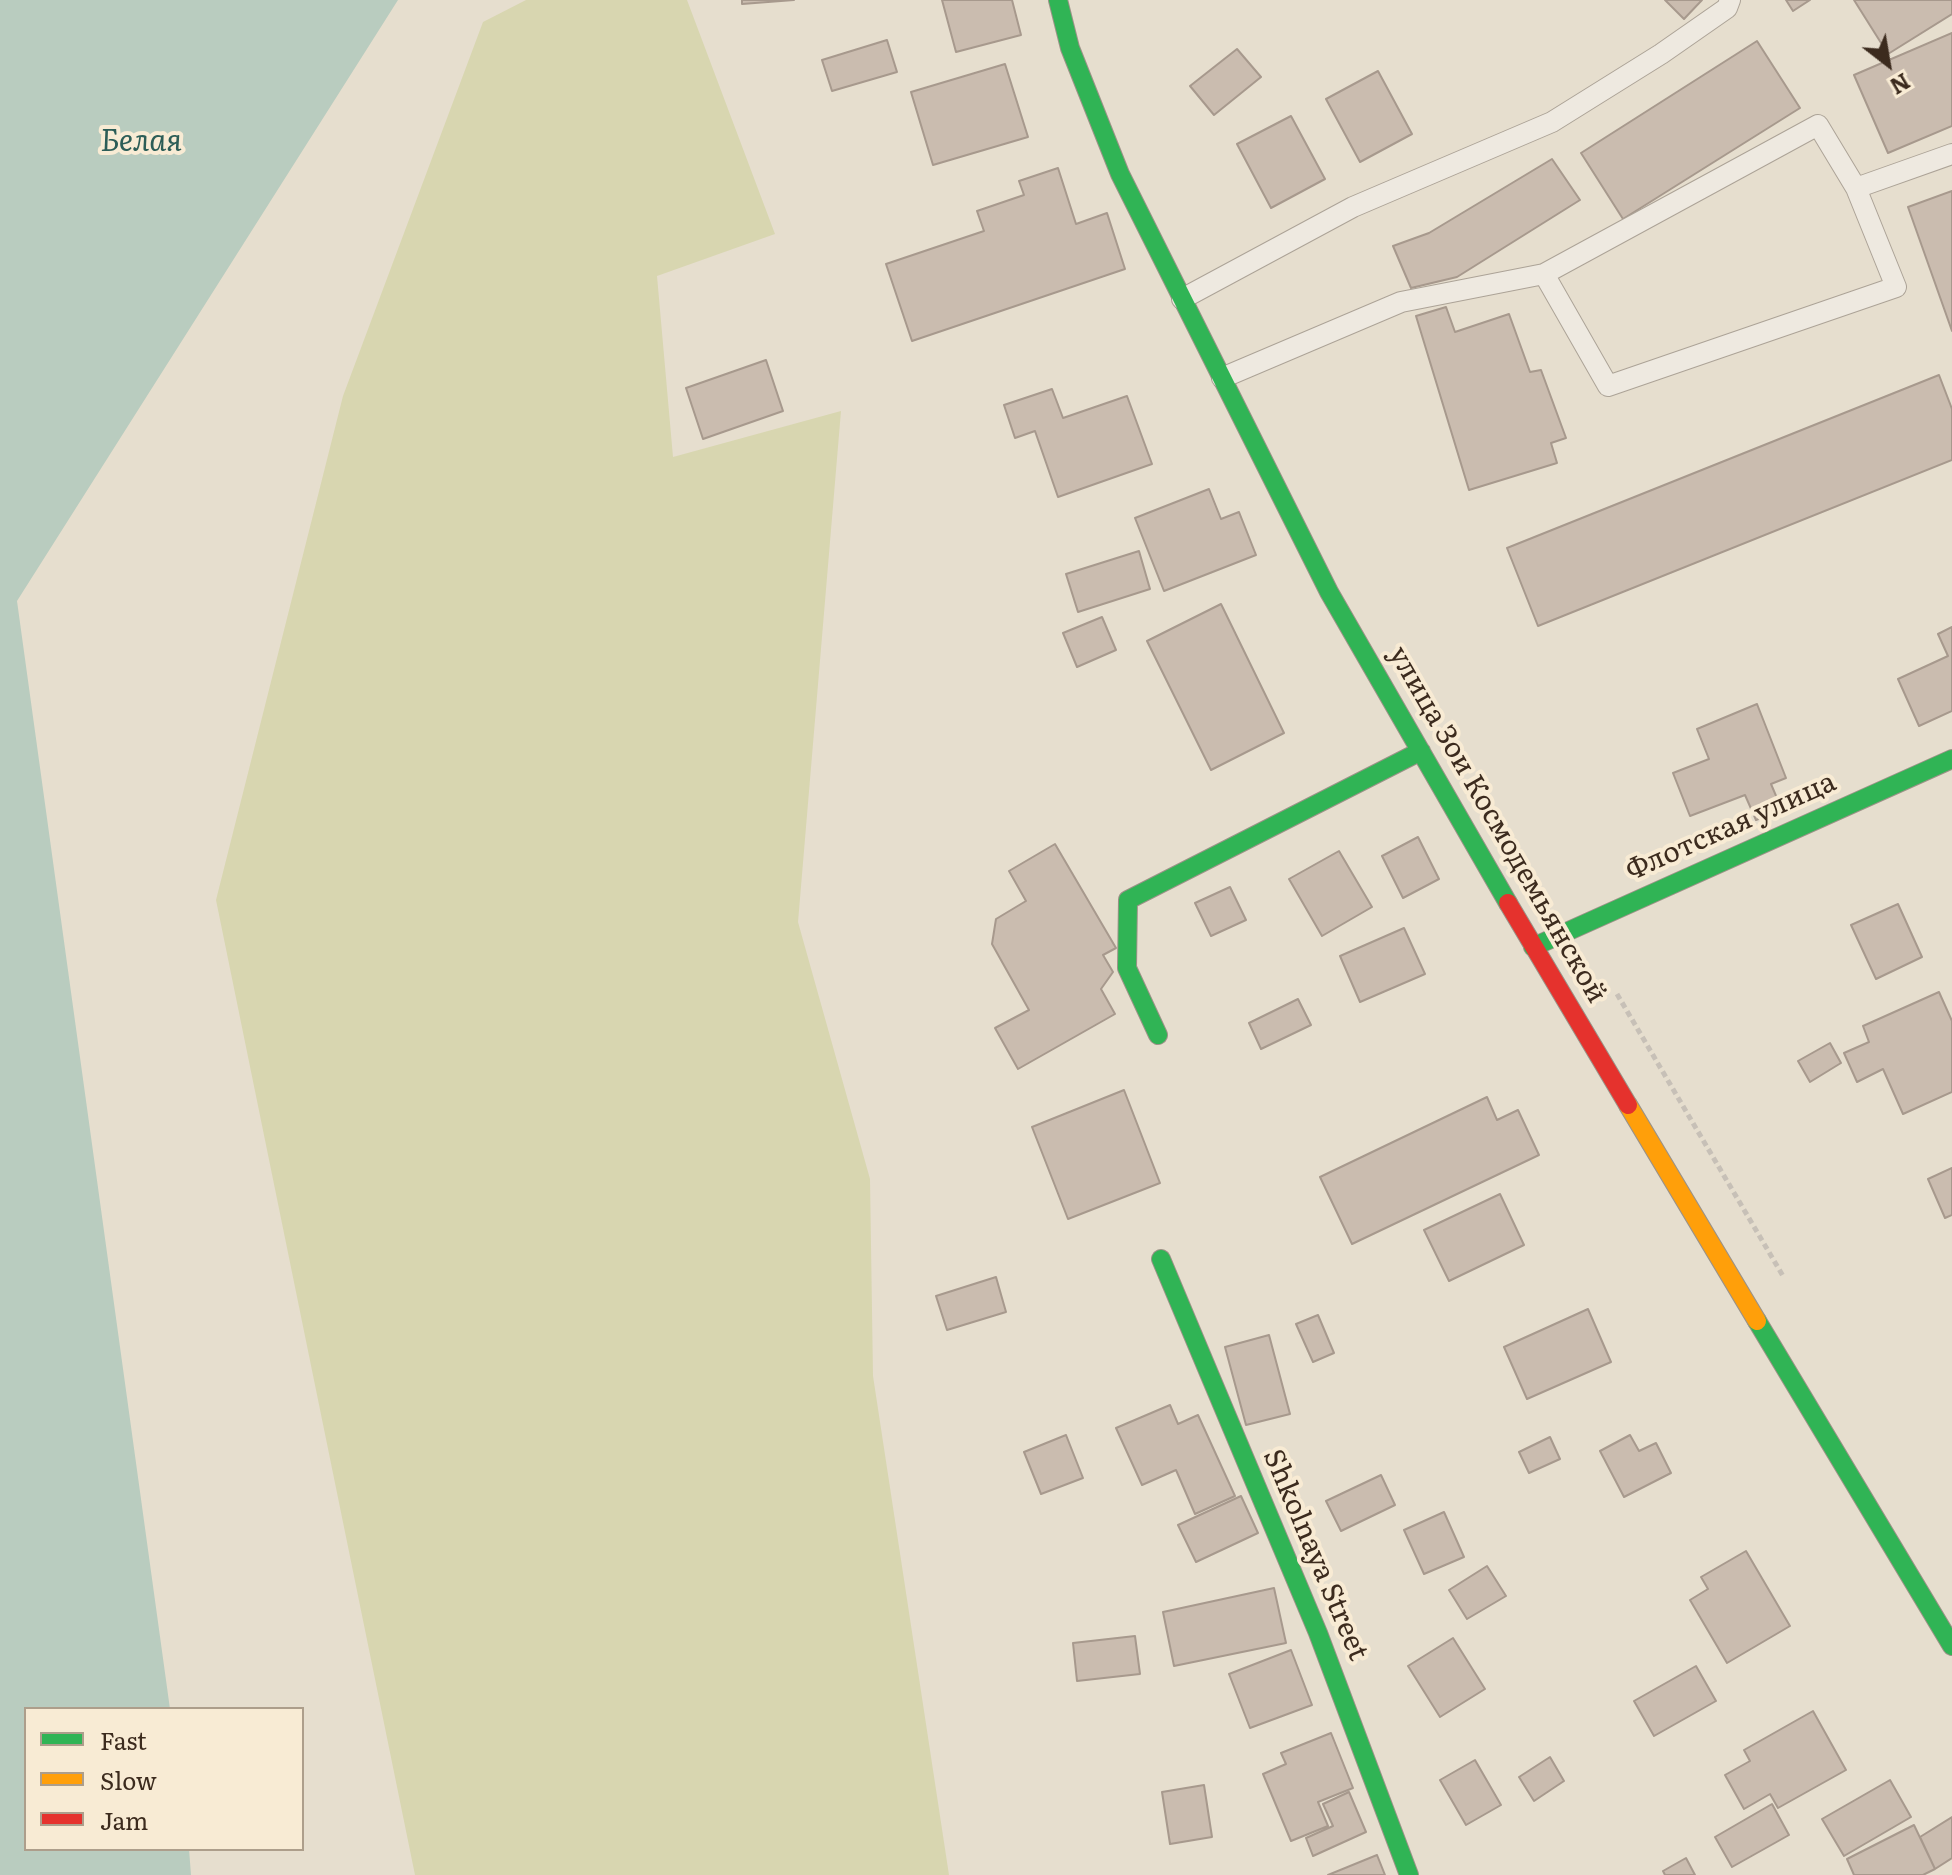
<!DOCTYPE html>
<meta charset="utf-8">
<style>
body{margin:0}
#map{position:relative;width:1952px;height:1875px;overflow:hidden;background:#e6dece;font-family:Literata,serif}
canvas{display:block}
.legend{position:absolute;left:24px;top:1707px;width:280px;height:144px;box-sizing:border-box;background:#f8ebd4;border:2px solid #ad9e8b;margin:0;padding:10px 14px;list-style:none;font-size:24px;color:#3c2b1e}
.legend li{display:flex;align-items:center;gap:16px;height:40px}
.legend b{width:40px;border:2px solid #ad9e8b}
.north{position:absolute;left:1848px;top:24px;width:80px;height:80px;-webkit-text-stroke:6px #f8ebd4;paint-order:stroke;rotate:149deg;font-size:22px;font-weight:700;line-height:32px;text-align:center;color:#3c2b1e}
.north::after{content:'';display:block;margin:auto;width:28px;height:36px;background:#3c2b1e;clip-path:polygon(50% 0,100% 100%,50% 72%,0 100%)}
</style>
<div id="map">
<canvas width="1952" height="1875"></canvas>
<ul class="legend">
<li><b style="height:10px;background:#30b455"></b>Fast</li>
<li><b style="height:10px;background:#ff9f0a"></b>Slow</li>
<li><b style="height:10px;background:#e5322d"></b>Jam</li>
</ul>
<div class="north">N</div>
</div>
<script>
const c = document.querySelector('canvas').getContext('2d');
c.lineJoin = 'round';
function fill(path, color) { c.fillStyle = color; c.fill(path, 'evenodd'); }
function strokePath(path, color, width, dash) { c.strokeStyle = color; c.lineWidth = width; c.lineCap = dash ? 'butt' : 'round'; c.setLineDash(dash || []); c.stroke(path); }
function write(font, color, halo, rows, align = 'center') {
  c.font = font + ' Literata,serif'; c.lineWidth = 8; c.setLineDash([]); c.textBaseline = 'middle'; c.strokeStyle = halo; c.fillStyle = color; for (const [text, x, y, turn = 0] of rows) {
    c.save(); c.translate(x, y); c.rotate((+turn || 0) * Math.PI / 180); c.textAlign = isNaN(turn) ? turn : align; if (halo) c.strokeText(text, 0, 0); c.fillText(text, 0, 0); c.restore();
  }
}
const green = new Path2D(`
 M526,0H687L775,234L657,276L673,457L841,411L798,922L870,1179L873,1376L949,1875H415L216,900L343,396L483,22Z`);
const water = new Path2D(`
 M0,0H398L17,601L170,1709H26V1849H189L191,1875H0Z`);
const building = new Path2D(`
 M742,0H794L742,4Z
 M942,0H1012L1021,35L956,52Z
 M1665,0H1702L1684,19Z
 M1786,0H1810L1793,11Z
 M1854,0H1952V14L1888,54Z
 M1952,33V126L1888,153L1854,75Z
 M887,40L897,72L832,91L822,60Z
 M1757,41L1800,108L1623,219L1581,153Z
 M1237,49L1261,77L1214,115L1190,86Z
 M1005,64L1028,137L933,165L911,92Z
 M1378,71L1412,134L1360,162L1326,99Z
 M1291,116L1325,179L1271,208L1237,144Z
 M1552,159L1580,200L1457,277L1411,288L1393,246L1429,233Z
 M1058,168L1076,224L1107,213L1125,269L912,341L886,264L984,231L977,211L1024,195L1019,181Z
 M1952,191V331L1908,207Z
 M1446,307L1455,332L1509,314L1530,372L1541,370L1566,438L1551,443L1557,463L1469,490L1416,316Z
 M766,360L783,411L703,439L686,388Z
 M1939,375L1952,409V460L1538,626L1507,548Z
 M1052,389L1063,418L1127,396L1152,464L1058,497L1035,431L1015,438L1004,405Z
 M1209,489L1221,519L1239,512L1256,555L1164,591L1135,518Z
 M1139,551L1150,589L1078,612L1066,574Z
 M1221,604L1284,733L1211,770L1147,641Z
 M1102,617L1116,650L1077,667L1063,633Z
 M1952,627V711L1919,726L1898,679L1948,656L1938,634Z
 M1757,704L1786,778L1771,784L1782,810L1756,820L1745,795L1690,816L1673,773L1709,759L1697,729Z
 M1418,837L1439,879L1403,898L1382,856Z
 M1055,844L1116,948L1103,955L1113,972L1101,989L1115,1014L1018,1069L995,1028L1029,1010L992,944L996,919L1026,901L1009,871Z
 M1339,851L1372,907L1322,936L1289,879Z
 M1230,887L1246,920L1211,936L1195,903Z
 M1898,904L1922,957L1876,979L1851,925Z
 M1404,928L1425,974L1360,1002L1340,956Z
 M1939,992L1952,1021V1092L1903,1114L1883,1069L1857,1082L1844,1053L1869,1042L1863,1026Z
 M1298,999L1311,1025L1261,1049L1249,1023Z
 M1830,1043L1841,1063L1810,1082L1798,1061Z
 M1124,1090L1160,1183L1068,1219L1032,1127Z
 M1487,1097L1497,1120L1518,1110L1539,1155L1352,1244L1320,1177Z
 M1952,1168V1215L1945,1218L1928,1179Z
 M1500,1194L1524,1245L1449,1281L1424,1230Z
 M996,1277L1006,1312L947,1330L936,1296Z
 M1588,1309L1611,1362L1527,1399L1504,1347Z
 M1318,1315L1334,1353L1313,1362L1296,1324Z
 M1269,1335L1290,1414L1246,1425L1225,1347Z
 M1170,1405L1178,1424L1198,1415L1235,1496L1195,1514L1176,1470L1142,1485L1116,1428Z
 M1066,1435L1083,1478L1041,1494L1024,1452Z
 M1630,1435L1639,1451L1656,1443L1671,1473L1624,1497L1600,1451Z
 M1550,1437L1560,1459L1529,1473L1519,1452Z
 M1381,1475L1395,1505L1341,1531L1326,1501Z
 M1241,1496L1258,1533L1196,1562L1178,1525Z
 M1444,1512L1464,1557L1424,1574L1404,1530Z
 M1746,1551L1790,1626L1727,1663L1690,1600L1708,1589L1701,1577Z
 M1487,1566L1506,1596L1467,1619L1449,1590Z
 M1274,1588L1286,1643L1174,1666L1163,1612Z
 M1135,1636L1140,1674L1077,1681L1073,1643Z
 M1453,1638L1485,1689L1440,1717L1408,1666Z
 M1291,1650L1312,1705L1250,1728L1229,1674Z
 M1696,1666L1716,1701L1654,1736L1634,1701Z
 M1813,1711L1846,1770L1778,1808L1770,1794L1744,1809L1725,1775L1750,1761L1744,1750Z
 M1331,1733L1353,1788L1318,1802L1328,1826L1291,1841L1263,1774L1286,1764L1281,1753Z
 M1550,1757L1564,1781L1534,1801L1519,1777Z
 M1475,1760L1501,1805L1466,1825L1440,1780Z
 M1890,1780L1911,1817L1844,1856L1822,1819Z
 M1204,1785L1212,1837L1170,1844L1162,1792Z
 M1349,1792L1366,1832L1313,1856L1306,1838L1333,1826L1323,1804Z
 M1772,1804L1789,1835L1732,1867L1715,1837Z
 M1952,1817V1858L1935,1869L1920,1837Z
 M1914,1825L1935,1869L1923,1875H1854L1847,1859Z
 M1377,1855L1385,1875H1328Z
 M1686,1858L1695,1875H1665L1663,1871Z`);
const path = new Path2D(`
 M1617,994L1783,1276`);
const lane = new Path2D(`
 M1544,274L1608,386L1896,287L1856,188
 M1182,299L1353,207L1552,122L1661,54L1727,8L1730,0
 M1222,378L1401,302L1544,274L1818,125L1856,188L1952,154`);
const fast = new Path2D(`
 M1058,0L1070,48L1120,174L1329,592L1508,903
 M1533,947L1952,759
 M1158,1035L1127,968L1128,900L1421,751
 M1161,1259L1318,1633L1409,1875
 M1757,1321L1952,1646`);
const slow = new Path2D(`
 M1628,1105L1757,1321`);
const jam = new Path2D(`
 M1508,903L1628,1105`);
const streetNames = [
 ["улица Зои Космодемьянской",1497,825,60],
 ["Флотская улица",1731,827,-24],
 ["Shkolnaya Street",1315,1555,67]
];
const waterNames = [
 ["Белая",141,142]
];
fill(green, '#d8d6b0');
fill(water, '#b9ccbf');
fill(building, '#cabcaf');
strokePath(building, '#a7998d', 2);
strokePath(lane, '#aca397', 22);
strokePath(fast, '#9b9287', 20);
strokePath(slow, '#9b9287', 20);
strokePath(jam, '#9b9287', 20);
strokePath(path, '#c7c0b7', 5, [6, 4]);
strokePath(lane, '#eee9e0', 20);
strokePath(fast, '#30b455', 18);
strokePath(slow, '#ff9f0a', 18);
strokePath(jam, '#e5322d', 18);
write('28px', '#3c2b1e', '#f8ebd4', streetNames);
write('italic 30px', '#2c5d57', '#f8ebd4', waterNames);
</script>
